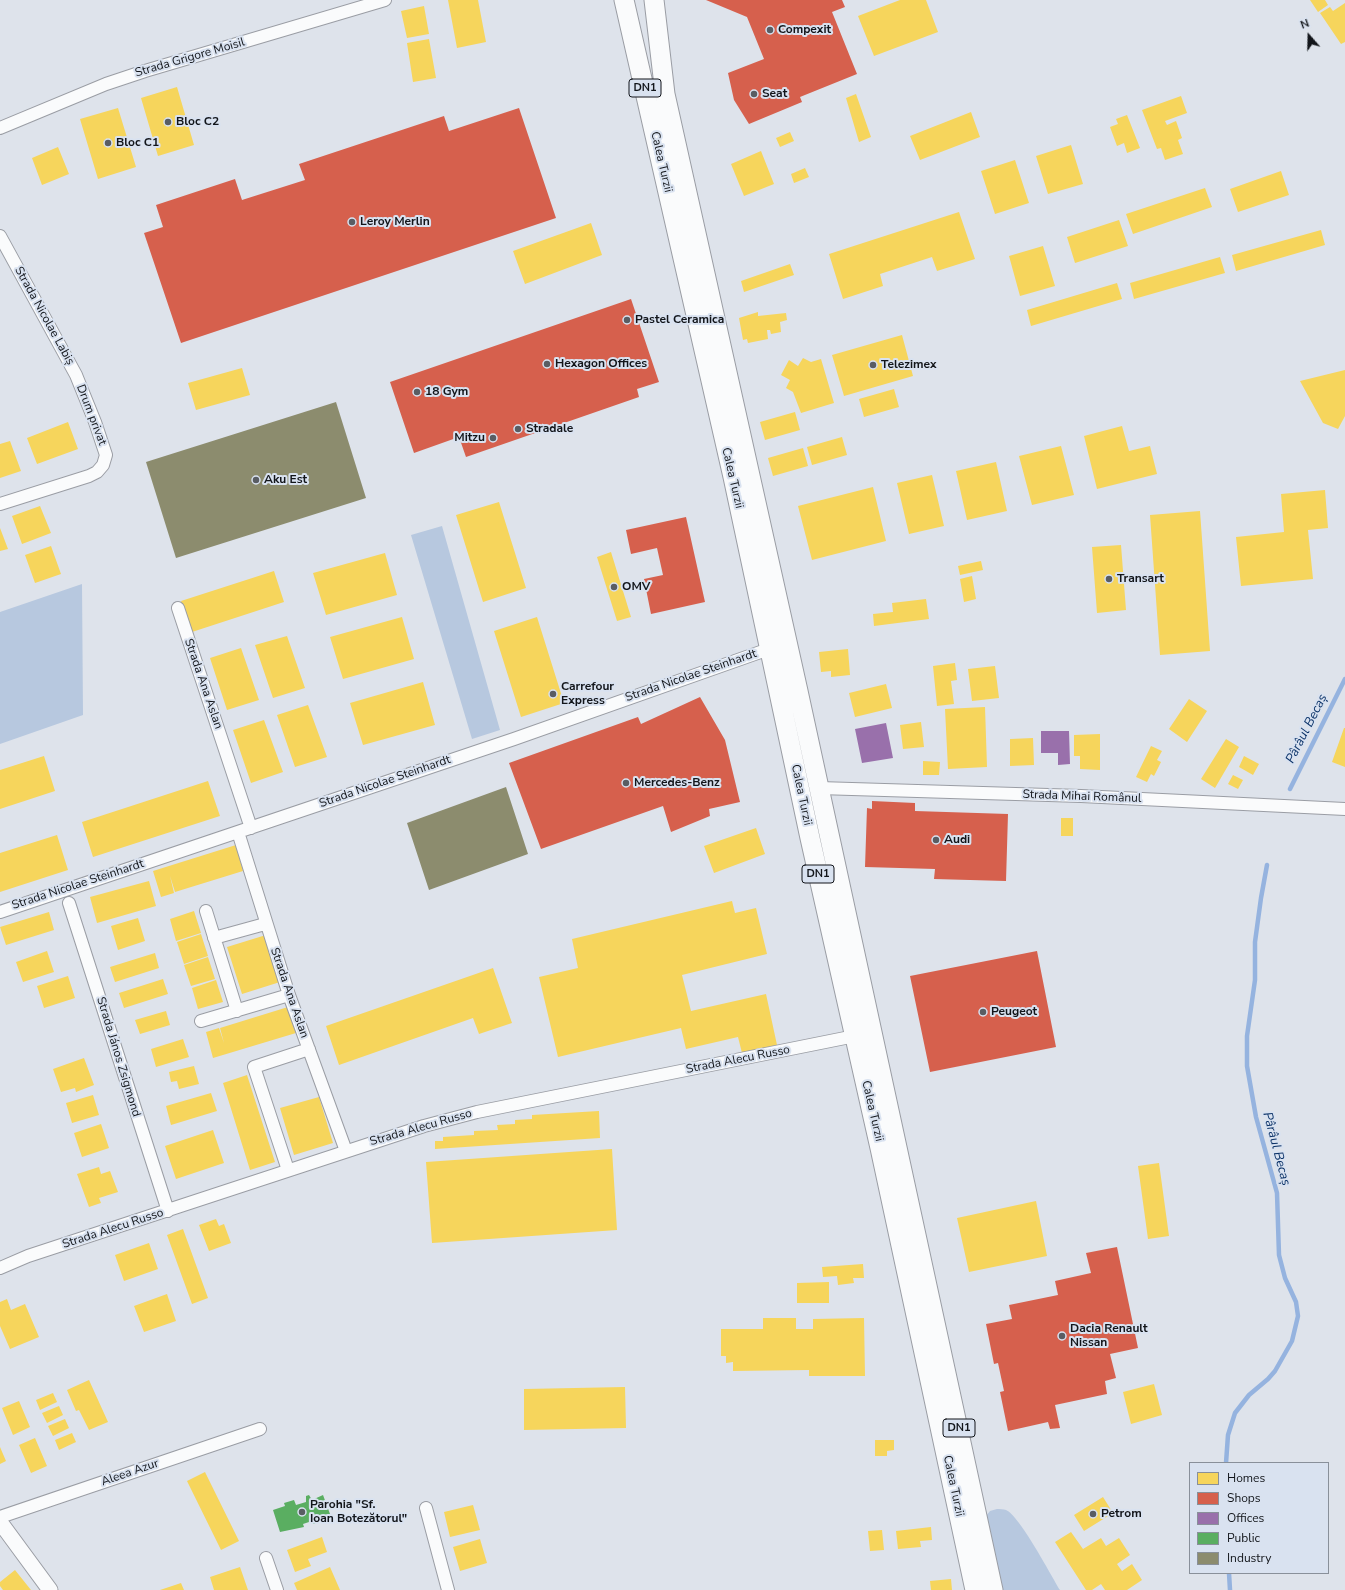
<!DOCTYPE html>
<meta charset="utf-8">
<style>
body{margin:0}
#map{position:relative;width:1345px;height:1590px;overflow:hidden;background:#dee3eb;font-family:"Nunito Sans",sans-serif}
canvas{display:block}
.legend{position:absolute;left:1189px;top:1462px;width:140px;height:112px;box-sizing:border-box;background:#d9e2f0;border:1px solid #89909a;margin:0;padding:5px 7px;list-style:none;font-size:12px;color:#12151a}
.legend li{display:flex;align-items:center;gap:8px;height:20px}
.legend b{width:20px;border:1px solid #89909a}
.north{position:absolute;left:1289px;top:16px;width:40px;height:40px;-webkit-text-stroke:3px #d9e2f0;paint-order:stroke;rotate:340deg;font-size:11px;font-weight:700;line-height:16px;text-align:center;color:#12151a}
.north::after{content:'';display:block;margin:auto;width:14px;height:18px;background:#12151a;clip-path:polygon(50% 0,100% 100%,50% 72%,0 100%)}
</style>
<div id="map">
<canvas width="1345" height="1590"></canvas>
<ul class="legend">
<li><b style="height:11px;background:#f6d55c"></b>Homes</li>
<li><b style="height:11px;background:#d6604d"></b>Shops</li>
<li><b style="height:11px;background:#9970ab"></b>Offices</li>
<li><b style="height:11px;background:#5aae61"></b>Public</li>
<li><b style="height:11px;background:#8c8c6e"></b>Industry</li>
</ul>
<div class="north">N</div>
</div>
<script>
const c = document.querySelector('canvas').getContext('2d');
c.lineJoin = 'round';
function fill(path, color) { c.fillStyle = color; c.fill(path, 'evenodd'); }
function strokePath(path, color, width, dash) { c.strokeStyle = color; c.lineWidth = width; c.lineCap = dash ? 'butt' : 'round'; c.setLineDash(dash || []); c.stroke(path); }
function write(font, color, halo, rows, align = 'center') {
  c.font = font + ' "Nunito Sans",sans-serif'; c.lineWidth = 4; c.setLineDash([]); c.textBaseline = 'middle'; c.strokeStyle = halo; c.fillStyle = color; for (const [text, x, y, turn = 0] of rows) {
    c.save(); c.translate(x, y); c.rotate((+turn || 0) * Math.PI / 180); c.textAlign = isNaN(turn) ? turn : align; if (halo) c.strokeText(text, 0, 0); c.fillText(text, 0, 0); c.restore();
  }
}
const green = new Path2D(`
 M442,526L500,730L472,739L411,535Z
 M82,584L83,715L0,744V612Z
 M997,1509C999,1509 1004,1509 1006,1510C1019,1515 1051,1575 1060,1590H1000L986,1516L990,1511Z`);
const homes = new Path2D(`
 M448,0H478L486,42L457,48Z
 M900,0H926L938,32L874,56L858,16Z
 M1310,0H1325L1328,5L1318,12Z
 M1345,3V42L1341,44L1320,13L1330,7L1333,11Z
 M424,6L429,34L407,38L401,11Z
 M429,39L436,78L413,82L407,43Z
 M177,87L194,145L158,156L141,98Z
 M856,94L871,137L859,142L846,98Z
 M1181,96L1187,113L1165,121L1167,125L1176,121L1182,138L1178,140L1183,154L1165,160L1161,148L1157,149L1142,110Z
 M118,108L136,167L98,179L80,119Z
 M971,112L980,137L920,160L910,136Z
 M1127,115L1140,148L1127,153L1124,143L1117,146L1110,127L1118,124L1116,119Z
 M790,132L794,141L780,147L776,138Z
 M1071,145L1083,184L1048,194L1036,156Z
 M58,147L69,174L42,185L32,158Z
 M761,151L774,184L744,196L731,164Z
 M1015,160L1029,203L995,214L981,171Z
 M805,168L809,177L794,183L791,174Z
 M1281,171L1289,195L1238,212L1230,189Z
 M1205,188L1212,207L1133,234L1126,214Z
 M959,212L975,259L937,271L932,257L880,274L883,286L843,299L829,254Z
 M1119,220L1128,246L1075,263L1067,237Z
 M591,223L602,255L525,284L513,251Z
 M1321,230L1325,245L1236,271L1232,255Z
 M1043,246L1055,286L1020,296L1009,256Z
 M1220,257L1225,273L1134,299L1130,283Z
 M790,264L794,275L744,292L741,281Z
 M1117,283L1122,299L1031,326L1027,310Z
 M758,312V316L786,313L787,320L780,322L781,332L771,334L770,330H767L768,339L748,343L747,339L743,340L739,318Z
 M902,335L913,376L844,396L832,355Z
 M803,358L811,362L821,359L834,403L801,413L793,392L786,388L790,380L781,375L789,360L798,366Z
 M242,368L250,395L196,410L188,383Z
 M1345,370V416L1338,429L1323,423L1300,381Z
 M894,389L899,407L864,417L859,399Z
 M795,412L800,430L765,440L760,422Z
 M68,422L78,449L37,464L27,438Z
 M1122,426L1129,451L1150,446L1157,474L1097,489L1084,436Z
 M842,437L847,455L812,465L807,447Z
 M10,441L21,471L0,478V444Z
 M1061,446L1074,495L1032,505L1019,456Z
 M803,448L808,466L773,476L768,458Z
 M996,462L1007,511L967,520L956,471Z
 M932,475L944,526L909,534L897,483Z
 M873,487L886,541L812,560L798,506Z
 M1325,490L1328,528L1308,530L1313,579L1241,586L1236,537L1284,532L1281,494Z
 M499,502L526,588L483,602L456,515Z
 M40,506L51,533L22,544L12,516Z
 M1200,511L1210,651L1160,655L1150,515Z
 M0,528L8,549L0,551Z
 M1121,545L1126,610L1097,613L1092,547Z
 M51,546L61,574L35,583L25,555Z
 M611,552L631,617L617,621L597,557Z
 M385,553L397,595L326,615L313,573Z
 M981,561L983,570L960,575L958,566Z
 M274,571L284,602L192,632L181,601Z
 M972,576L976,599L964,602L960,579Z
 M926,599L929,619L874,626L873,614L893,612L892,603Z
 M402,617L414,659L343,679L330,637Z
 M537,617L564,703L521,717L494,631Z
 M287,636L305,688L273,698L255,645Z
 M241,648L259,700L227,710L210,658Z
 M848,649L850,675L831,677V671L821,672L819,652Z
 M955,663L957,680L951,681L954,704L937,706L933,666Z
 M995,666L999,698L972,701L968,669Z
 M423,682L435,725L363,745L350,703Z
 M886,684L892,708L855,717L849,693Z
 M1189,699L1207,711L1187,742L1169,729Z
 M308,705L327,757L295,767L277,715Z
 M985,707L987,767L948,769L945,709Z
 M264,720L283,772L251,783L233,730Z
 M921,722L924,747L903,749L900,725Z
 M1344,728H1345V767L1332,762Z
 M1100,734V770L1080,769V756H1074V735Z
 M1033,738L1034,765L1010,766V739Z
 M1226,739L1239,747L1215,788L1201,779Z
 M1151,746L1162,751L1157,760L1161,762L1154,776L1151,774L1147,782L1136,777Z
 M44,756L55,791L0,809V770Z
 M1244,756L1259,764L1253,775L1239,767Z
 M923,761L940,762L939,775H923Z
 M1233,775L1243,780L1238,789L1228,784Z
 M208,781L220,816L93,857L82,822Z
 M1061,818H1073V836H1061Z
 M756,828L765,854L714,873L704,846Z
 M57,835L68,870L0,892V853Z
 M236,845L243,871L175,892L170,876L174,893L161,897L153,871Z
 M149,881L156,906L97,923L90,897Z
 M732,901L735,913L756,908L767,954L682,975L691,1011L766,994L777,1045L742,1053L738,1037L686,1049L681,1028L558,1057L539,977L578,968L572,939Z
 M194,911L201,933L176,941L170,919Z
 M49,912L54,930L6,945L0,927Z
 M138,918L145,941L118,950L111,926Z
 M201,934L208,956L184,964L177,942Z
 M266,935L280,982L242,994L227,947Z
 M47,951L54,972L23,982L16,962Z
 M155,953L159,968L115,982L110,967Z
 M208,957L215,979L191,986L184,965Z
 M493,968L512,1023L479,1034L473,1018L339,1065L326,1026Z
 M68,976L75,998L44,1008L37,986Z
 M163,979L168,994L124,1008L119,993Z
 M216,980L223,1002L198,1009L192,988Z
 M288,1007L296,1033L213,1058L206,1032L219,1028L224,1043L220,1028Z
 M166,1011L170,1025L140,1034L135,1020Z
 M183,1039L189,1057L156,1067L151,1049Z
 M84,1058L94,1085L76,1092L75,1088L61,1092L53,1069Z
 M194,1066L199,1084L179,1089L177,1081L171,1082L169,1072Z
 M247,1075L275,1162L250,1170L223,1083Z
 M211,1093L217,1111L171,1125L166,1106Z
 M93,1095L99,1115L72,1123L66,1103Z
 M319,1097L333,1143L294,1155L280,1108Z
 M599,1111L600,1138L435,1149V1141H443V1137L474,1135V1131L498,1130L497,1125L515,1124V1120L532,1119V1115Z
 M101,1124L109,1148L82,1157L74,1133Z
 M213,1130L224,1163L176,1179L165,1146Z
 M612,1149L617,1230L432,1243L426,1162Z
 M1159,1163L1169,1236L1148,1239L1138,1166Z
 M99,1167L101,1174L110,1171L118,1192L99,1198L101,1203L89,1207L77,1174Z
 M1036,1201L1047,1256L969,1272L957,1218Z
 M216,1219L219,1226L224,1224L231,1243L209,1251L199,1225Z
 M183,1229L208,1298L192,1304L167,1235Z
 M149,1243L158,1269L124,1281L115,1255Z
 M863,1264L864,1278H853L854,1283L838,1285L837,1276L823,1277L822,1267Z
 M829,1282V1303H797V1283Z
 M167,1294L176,1321L144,1332L134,1306Z
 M7,1299L11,1310L25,1304L39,1337L10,1349L0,1326V1302Z
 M763,1318H796V1329H813V1319L864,1318L865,1376H809V1370L733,1371V1362L726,1363V1356H721V1329H763Z
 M89,1380L108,1422L89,1430L79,1410L76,1411L67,1390Z
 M1154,1384L1162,1415L1131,1424L1123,1392Z
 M625,1387L626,1428L524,1430V1389Z
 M53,1393L57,1402L40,1410L36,1400Z
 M19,1401L30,1427L13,1435L2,1408Z
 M59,1406L63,1415L47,1423L42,1413Z
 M65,1419L69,1428L53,1436L48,1426Z
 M72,1433L76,1442L59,1450L55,1440Z
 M35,1438L47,1466L31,1473L19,1445Z
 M875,1440H894V1450L887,1451V1456H875Z
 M0,1447L6,1461L0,1464Z
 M205,1472L239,1541L221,1550L187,1481Z
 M1103,1497L1113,1513L1084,1531L1074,1515Z
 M473,1505L480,1530L450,1537L444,1512Z
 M931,1527L932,1540L920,1541L921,1547L898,1549L896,1531Z
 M882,1530L884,1550L870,1551L868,1531Z
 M1071,1532L1083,1549L1101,1538L1106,1546L1119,1538L1130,1555L1117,1564L1122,1571L1132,1564L1142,1580L1127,1590H1105L1101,1584L1092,1590H1086L1055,1542Z
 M322,1537L327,1552L308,1559L311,1566L295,1572L287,1550Z
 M480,1539L487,1563L460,1571L453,1547Z
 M240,1567L248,1590H214L210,1577Z
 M330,1567L340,1590H297L294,1583Z
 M15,1570L31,1590H3L0,1586V1582Z
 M951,1579L952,1590H931L930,1581Z
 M181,1583L184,1590H160Z`);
const shops = new Path2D(`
 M706,0H842L845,7L832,12L857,74L800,97L802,102L749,124L734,100L728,73L764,59L747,17Z
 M519,108L556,218L181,343L144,233L163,227L156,205L235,179L242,200L305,180L299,164L444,116L449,131Z
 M631,299L659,382L637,389L639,397L466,457L459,437L414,453L390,382Z
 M686,517L705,602L651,614L644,579L663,575L657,548L631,554L626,530Z
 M700,697L725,740L740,802L709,809L710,816L671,832L663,806L541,849L509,763L638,717L641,724Z
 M872,801L915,803V811L1008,814L1006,881L934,879L935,869L865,867L867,808L872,809Z
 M1037,951L1056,1047L930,1072L910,976Z
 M1117,1247L1138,1348L1110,1354L1116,1378L1105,1381L1107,1394L1055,1405L1060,1428L1050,1429L1048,1422L1008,1431L1000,1392L1004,1391L998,1363L994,1364L986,1324L1012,1319L1009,1305L1058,1295L1055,1281L1091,1273L1086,1253Z`);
const offices = new Path2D(`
 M886,723L893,758L862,763L855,729Z
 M1041,731H1069L1070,764L1058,765V753H1041Z`);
const public = new Path2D(`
 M309,1495L312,1500L323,1495L330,1514L318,1519V1523L313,1524L312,1521L303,1524L304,1527L280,1532L273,1510L285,1506L284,1503L294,1500L296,1505L306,1502V1496Z`);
const industry = new Path2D(`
 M336,402L366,498L176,558L146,462Z
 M506,787L528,854L429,890L407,823Z`);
const stream = new Path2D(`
 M1290,789L1345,679
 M1226,1463L1228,1435L1235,1413L1249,1395L1268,1379L1275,1371L1292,1341L1298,1316L1296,1302L1285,1278L1279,1255L1277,1193L1256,1117L1247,1066V1036L1255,980V942L1261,898L1267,865
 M1229,1573L1230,1590`);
const minor = new Path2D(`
 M0,128L106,84L145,71L385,0
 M0,236L76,375L95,422L106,455L103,465L97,472L89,476L0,504
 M178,608L251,828
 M819,788L1081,796L1345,809
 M238,832L289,995L346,1151
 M69,903L168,1211
 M206,911L237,1011
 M0,912L514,739L769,649
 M214,938L265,924
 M201,1021L289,995
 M288,1170L254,1067L309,1049
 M0,1268L28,1256L424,1126L477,1112L855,1036
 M426,1508L448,1590
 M0,1517L260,1429
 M266,1558L277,1590`);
const tertiary = new Path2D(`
 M0,1522L50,1590`);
const primary = new Path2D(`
 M624,0L733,477L810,838L880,1148L975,1590
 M654,0L665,94L798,691L993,1590`);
const markers = [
 [770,30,4,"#595d63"],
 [754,94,4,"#595d63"],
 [168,122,4,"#595d63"],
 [108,143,4,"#595d63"],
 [352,222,4,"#595d63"],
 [627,320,4,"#595d63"],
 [547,364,4,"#595d63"],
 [873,365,4,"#595d63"],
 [417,392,4,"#595d63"],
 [518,429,4,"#595d63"],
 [493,438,4,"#595d63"],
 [256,480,4,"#595d63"],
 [1109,579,4,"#595d63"],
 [614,587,4,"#595d63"],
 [553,694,4,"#595d63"],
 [626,783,4,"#595d63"],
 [936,840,4,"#595d63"],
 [983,1012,4,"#595d63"],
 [1062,1336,4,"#595d63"],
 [302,1512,4,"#595d63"],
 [1093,1514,4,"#595d63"]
];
const shields = [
 [645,88,32],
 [818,874,32],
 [959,1428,32]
];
const shieldNames = [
 ["DN1",645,88],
 ["DN1",818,874],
 ["DN1",959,1428]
];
const poiNames = [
 ["Compexit",778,30],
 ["Seat",762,94],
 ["Bloc C2",176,122],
 ["Bloc C1",116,143],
 ["Leroy Merlin",360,222],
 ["Pastel Ceramica",635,320],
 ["Hexagon Offices",555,364],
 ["Telezimex",881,365],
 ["18 Gym",425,392],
 ["Stradale",526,429],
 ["Mitzu",485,438,"right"],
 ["Aku Est",264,480],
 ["Transart",1117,579],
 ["OMV",622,587],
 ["Carrefour",561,687],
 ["Express",561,701],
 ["Mercedes-Benz",634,783],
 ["Audi",944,840],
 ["Peugeot",991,1012],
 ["Dacia Renault",1070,1329],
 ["Nissan",1070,1343],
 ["Parohia \"Sf.",310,1505],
 ["Ioan Botezătorul\"",310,1519],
 ["Petrom",1101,1514]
];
const streetNames = [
 ["Strada Grigore Moisil",190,58,-16],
 ["Calea Turzii",661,162,77],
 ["Strada Nicolae Labiș",44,316,61],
 ["Drum privat",91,415,69],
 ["Calea Turzii",732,478,77],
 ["Strada Nicolae Steinhardt",691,676,-19],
 ["Strada Ana Aslan",203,684,71],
 ["Strada Nicolae Steinhardt",385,782,-19],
 ["Calea Turzii",801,795,78],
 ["Strada Mihai Românul",1082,797,2],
 ["Strada Nicolae Steinhardt",78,885,-18],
 ["Strada Ana Aslan",289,993,71],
 ["Strada János Zsigmond",118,1057,73],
 ["Strada Alecu Russo",738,1060,-11],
 ["Calea Turzii",872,1111,77],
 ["Strada Alecu Russo",421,1128,-16],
 ["Strada Alecu Russo",113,1229,-18],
 ["Aleea Azur",130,1473,-19],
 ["Calea Turzii",953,1486,78]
];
const waterNames = [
 ["Pârâul Becaș",1307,729,-63],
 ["Pârâul Becaș",1276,1149,75]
];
fill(green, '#b7c8df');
fill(homes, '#f6d55c');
fill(shops, '#d6604d');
fill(offices, '#9970ab');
fill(public, '#5aae61');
fill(industry, '#8c8c6e');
strokePath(stream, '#95b3df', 4.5);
strokePath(minor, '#9a9da4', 14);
strokePath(tertiary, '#9a9da4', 17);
strokePath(primary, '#9a9da4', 21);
strokePath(minor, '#fafbfc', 12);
strokePath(tertiary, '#fafbfc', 15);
strokePath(primary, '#fafbfc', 19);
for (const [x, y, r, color] of markers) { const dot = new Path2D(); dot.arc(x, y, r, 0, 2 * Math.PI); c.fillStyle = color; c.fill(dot); strokePath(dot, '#d9e2f0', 1.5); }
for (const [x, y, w] of shields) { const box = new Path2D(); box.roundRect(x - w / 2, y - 9, w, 18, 3); c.fillStyle = '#d9e2f0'; c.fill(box); strokePath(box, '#12151a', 1); }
write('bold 11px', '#12151a', null, shieldNames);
write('bold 12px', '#12151a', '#d9e2f0', poiNames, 'left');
write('12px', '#12151a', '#d9e2f0', streetNames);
write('italic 13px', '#0d3469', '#d9e2f0', waterNames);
</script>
